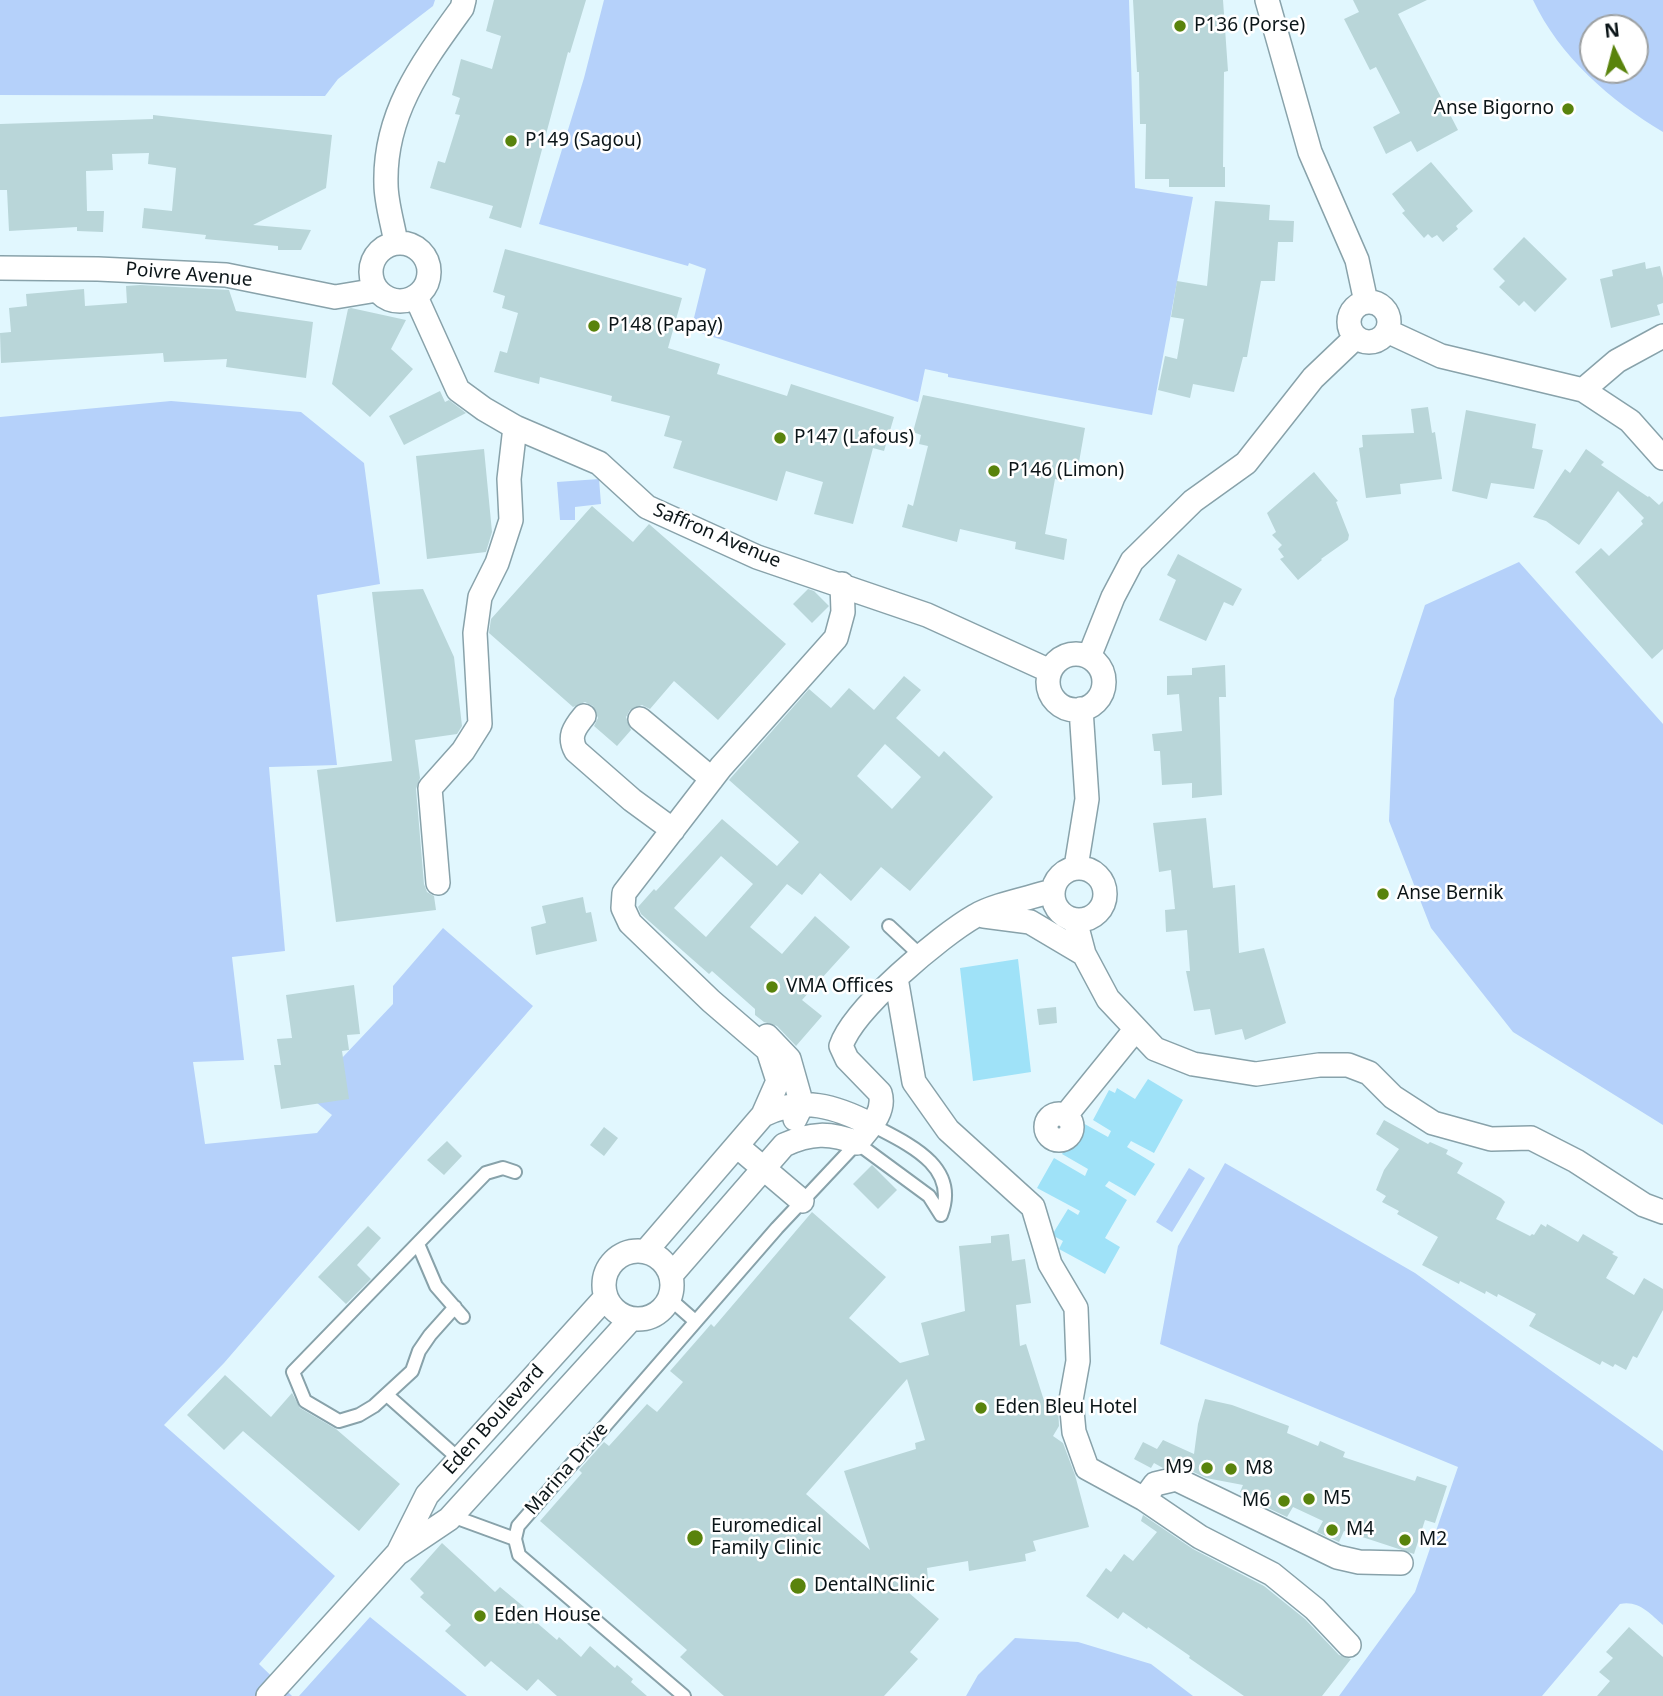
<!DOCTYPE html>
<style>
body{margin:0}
#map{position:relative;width:1663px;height:1696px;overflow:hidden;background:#e1f7fe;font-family:"Noto Sans",sans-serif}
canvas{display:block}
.north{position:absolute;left:1579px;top:14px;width:70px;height:70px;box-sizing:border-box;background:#fff;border:2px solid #9da1a3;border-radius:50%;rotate:354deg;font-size:19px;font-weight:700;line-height:28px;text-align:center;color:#0b1518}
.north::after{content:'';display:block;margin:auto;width:24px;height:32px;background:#59830c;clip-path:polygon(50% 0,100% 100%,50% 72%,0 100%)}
</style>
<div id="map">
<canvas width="1663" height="1696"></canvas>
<div class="north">N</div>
</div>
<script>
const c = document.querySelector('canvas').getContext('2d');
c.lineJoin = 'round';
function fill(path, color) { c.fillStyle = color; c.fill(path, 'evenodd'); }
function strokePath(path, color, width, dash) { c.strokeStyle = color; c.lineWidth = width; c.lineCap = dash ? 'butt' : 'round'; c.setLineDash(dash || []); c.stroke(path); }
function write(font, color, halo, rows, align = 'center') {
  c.font = font + ' "Noto Sans",sans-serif'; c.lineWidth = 5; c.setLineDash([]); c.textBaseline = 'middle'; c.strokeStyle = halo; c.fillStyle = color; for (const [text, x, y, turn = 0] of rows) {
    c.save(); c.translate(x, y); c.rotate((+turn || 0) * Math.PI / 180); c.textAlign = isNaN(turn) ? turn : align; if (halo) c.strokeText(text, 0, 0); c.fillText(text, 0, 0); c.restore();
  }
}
const green = new Path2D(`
 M1018,959L1031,1072L973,1081L960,968Z
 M1148,1079L1183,1100L1154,1153L1131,1141L1127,1147L1155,1164L1135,1196L1109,1181L1105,1186L1127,1200L1105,1238L1120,1247L1105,1274L1059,1249L1063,1241L1052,1235L1068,1209L1078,1215L1080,1211L1037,1188L1054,1158L1085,1176L1088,1169L1062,1154L1081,1122L1108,1137L1111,1131L1093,1120L1109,1090L1115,1093L1117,1088L1135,1099Z`);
const water = new Path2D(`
 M0,0H435L433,6L338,79L325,96L0,95Z
 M604,0H1129L1135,188L1193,197L1152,415L948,377V374L925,369L918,402L691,330L706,269L689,263L688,266L539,224L584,78Z
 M1533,0H1663V132C1611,101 1559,56 1533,0ZM1593,28H1635V70H1593Z
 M171,401L301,412L364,463L380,584L317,595L337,765L269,767L285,951L232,957L244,1060L193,1062L205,1144L317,1133L332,1115L307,1095L393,1004V986L443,928L533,1006L224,1363L164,1425L335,1576L259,1664L292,1696H0V417Z
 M599,479L601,504L575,507V520H560L557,482Z
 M1519,562L1663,724V1125L1513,1032L1431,928L1389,821L1394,699L1425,605Z
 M1225,1163L1415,1273L1663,1451V1625C1650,1614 1639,1600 1620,1604L1542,1696H1339L1415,1592L1458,1467L1160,1344L1178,1246Z
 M1189,1168L1205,1178L1172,1232L1156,1222Z
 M370,1617L467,1696H299Z
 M1015,1638L1078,1642L1151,1664L1193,1696H966L978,1675Z`);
const building = new Path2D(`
 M494,0H586L570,53L568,52L521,228L489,218L493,206L430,188L438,161L445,163L460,115L455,114L460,98L452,95L461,59L492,69L501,36L486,31Z
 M1133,0H1223L1228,71L1224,72L1223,167H1225V187H1169V179H1145L1146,124H1140L1139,72H1137Z
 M1353,0H1427L1398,14L1458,130L1417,152L1411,141L1386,154L1373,127L1400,113L1376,67L1370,70L1344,19L1359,12Z
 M153,115L332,135L326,188L253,225L311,230L301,250H278V246L205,239L206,235L142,228L144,208L172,211L176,168L148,164L149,153L112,154L113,170L86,171L87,211H104L103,232L77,231V227L9,231L7,190H0V124L153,119Z
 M1431,162L1473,211L1456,226L1458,229L1443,242L1437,235L1432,238L1428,234L1424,238L1402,213L1405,211L1392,194Z
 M1215,201L1270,205L1269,220L1294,221L1293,242H1278L1275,281H1261L1247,357H1243L1234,392L1193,384L1190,398L1158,390L1165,356L1177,359L1184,319L1171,317L1177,281L1207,286Z
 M1524,237L1567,279L1535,312L1524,301L1519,306L1499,287L1505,281L1493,269Z
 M505,249L682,298L668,348L720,364L717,374L787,396L791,384L894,417L884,451L873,448L853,524L814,514L823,482L786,471L777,501L673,468L682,441L664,436L670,416L611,401L612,396L540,377L539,384L494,372L500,351L507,353L518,313L502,308L505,296L493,292Z
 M1645,262L1646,269L1660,266L1663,278V303L1657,305L1660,315L1611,328L1600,279L1613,276L1612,270Z
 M140,285L229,290L236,311L313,322L306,378L226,367L227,359L164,362L163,353L1,363L0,333L11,332L9,308L27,306L26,294L84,289L85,306L127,303L126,286Z
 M351,308L406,320L391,349L413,369L370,417L332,384L348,309Z
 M440,391L445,402L449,400L466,413L404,445L389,416Z
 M923,395L1085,428L1079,462L1069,460L1065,481L1055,479L1045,534L1067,539L1064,560L1015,549L1016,542L960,529L957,542L902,527L908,504L913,506L928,446L919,444L921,435L913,432Z
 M1428,407L1432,433L1435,432L1442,479L1400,484L1401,494L1366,498L1359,448L1363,447L1362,435L1414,433L1411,409Z
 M1466,410L1536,424L1532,448L1543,450L1534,489L1491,483L1487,499L1452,491Z
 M484,449L492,532L486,552L427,559L416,456Z
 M1586,449L1604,462L1601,465L1648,497L1649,496L1659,505L1663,501V649L1652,659L1575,572L1601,548L1609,556L1643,524L1641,521L1644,518L1618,491L1579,545L1546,521L1533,517L1565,469L1570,473Z
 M1314,472L1338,501L1336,502L1349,535L1348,540L1321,559L1322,560L1298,580L1280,559L1284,557L1278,549L1282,545L1272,535L1276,532L1267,513Z
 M592,506L633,542L649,524L786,644L718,720L674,681L650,709L642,705L630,710L626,717L631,730L617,746L594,726L598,718L593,706L585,702L573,707L489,633L491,619Z
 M1178,554L1242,589L1233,606L1224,602L1206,641L1159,620L1176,580L1167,575Z
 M423,589L454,657L462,726L457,734L415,740L420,778L416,789L424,884L427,892L434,896L436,910L336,922L317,770L392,761L372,592Z
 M808,589L814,591L829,606L812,623L793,604Z
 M1225,665L1226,697H1219L1222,795L1192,798V783L1162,785L1160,751H1154L1152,734L1182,731L1179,694L1167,695V676L1192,675V668Z
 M904,676L921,690L896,718L939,757L944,751L993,797L910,891L881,867L851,901L820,873L802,895L787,884L750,927L782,954L815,916L850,947L802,1000L822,1016L796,1046L777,1026L764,1022L755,1015V1009L712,971L709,974L641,914L638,907L654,889L656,891L722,819L777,866L799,842L729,780L809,689L831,708L849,688L874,710ZM885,744L921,777L892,809L857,776ZM721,856L753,884L706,937L674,908Z
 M1206,818L1213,888L1235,885L1239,953L1264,948L1286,1023L1245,1040L1242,1029L1215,1035L1210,1009L1194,1011L1186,971H1190L1187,930L1166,932L1165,910L1175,909L1171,870L1159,872L1153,823Z
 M583,897L586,913L591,912L597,941L536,955L531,927L546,923L542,906Z
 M354,985L360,1034L347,1035L349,1050L342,1051L349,1099L281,1109L274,1065H281L277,1039L292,1038L286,995Z
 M1056,1007L1057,1023L1039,1025L1037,1009Z
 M1384,1120L1428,1144L1430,1142L1448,1150L1446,1154L1463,1163L1457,1173L1501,1198L1505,1202L1496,1219L1530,1236L1532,1234L1534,1235L1541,1224L1546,1227L1547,1224L1578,1242L1583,1234L1614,1252L1612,1254L1618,1257L1606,1278L1634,1295L1644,1278L1663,1289V1310L1637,1358L1633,1356L1626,1370L1615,1364L1613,1367L1602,1361L1600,1365L1529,1326L1536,1314L1498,1294L1497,1297L1486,1291L1485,1294L1460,1281L1459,1284L1422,1265L1438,1237L1397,1214L1399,1211L1382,1202L1386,1196L1376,1190L1384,1170L1399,1149L1376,1134Z
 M604,1127L618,1138L604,1156L590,1145Z
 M447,1141L462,1156L444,1175L427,1160Z
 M872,1165L897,1190L878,1209L853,1184Z
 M812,1212L886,1277L849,1318L900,1363L929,1355L921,1323L965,1311L959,1246L991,1243V1236L1009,1234L1012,1261L1025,1259L1031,1303L1016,1305L1020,1346L1026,1344L1047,1410L1058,1406L1059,1426L1053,1436L1063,1443L1075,1475L1089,1527L1033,1541L1036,1551L1025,1554L1026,1561L969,1571L968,1561L927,1568L928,1579H893L939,1619L910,1652L918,1659L884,1696H724L680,1657L687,1650L540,1521L582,1473L579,1470L604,1442L609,1446L647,1404L657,1412L683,1382L670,1371L705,1331L711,1324L714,1327ZM907,1379L925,1440L915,1443L916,1449L844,1471L870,1550L806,1494Z
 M368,1226L381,1238L357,1265L371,1279L346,1304L318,1277Z
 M225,1375L271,1417L292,1393L300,1408L336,1429L400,1484L359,1531L243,1431L224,1450L187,1415Z
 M1205,1399L1232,1405L1289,1426L1287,1433L1318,1446L1320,1441L1345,1452L1343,1457L1415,1481L1417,1476L1447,1486L1435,1523L1425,1520L1414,1554L1344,1531L1339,1542L1317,1532L1323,1521L1293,1507L1287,1517L1268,1508L1270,1503L1240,1492L1243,1485L1206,1478L1181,1466L1163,1468L1154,1463L1151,1468L1134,1459L1143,1442L1157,1449L1163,1440L1194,1454L1198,1424Z
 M1143,1515L1193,1549L1264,1586L1305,1619L1339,1655L1351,1659L1322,1696H1244L1189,1658L1190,1656L1148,1627L1147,1629L1123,1612L1118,1619L1086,1596L1106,1568L1111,1572L1124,1554L1133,1561L1157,1532L1141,1521Z
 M442,1543L495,1592L500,1587L524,1607L522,1610L557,1640L559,1637L581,1657L590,1646L615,1668L617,1665L633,1679L631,1682L647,1696H557L538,1679L527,1691L491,1661L485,1667L445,1631L451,1625L420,1597L424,1593L410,1579Z
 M1629,1627L1663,1657V1696H1597L1610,1681L1599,1672L1613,1658L1606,1652Z`);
const lane = new Path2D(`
 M889,926L920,955
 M872,1125C908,1144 960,1166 941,1215
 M418,1244L436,1286L463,1317
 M670,1299L695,1321
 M455,1307L430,1335L419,1351L412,1371L374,1406L359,1415L339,1421L305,1401L293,1372L486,1173L503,1168L515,1172
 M387,1395L459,1459
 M452,1516L515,1539
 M684,1696L519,1555L515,1539L518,1526L777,1228L857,1143L929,1196L941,1215`);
const street = new Path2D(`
 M1267,0L1310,152L1357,260L1366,302
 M371 272a29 29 0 1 1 58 0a29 29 0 1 1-58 0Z
 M396,243C393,224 386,203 386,184C384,113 423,62 462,8L464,0
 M0,268L98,269L226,275L335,297L377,290
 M416,297L458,390L484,409L515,427L599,463L647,507L757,557L927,615L1050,671
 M1349 322a20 20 0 1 1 40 0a20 20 0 1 1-40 0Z
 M1387,331L1441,356L1583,390L1630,421L1663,458
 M1583,390L1617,361L1663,336
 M1048 682a28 28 0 1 1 56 0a28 28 0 1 1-56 0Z
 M1089,657L1113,597L1132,561L1193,501L1246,463L1313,378L1356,337
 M584,716C574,728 568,737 576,751L632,800L673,830
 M640,719L712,779
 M1076,867L1087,799L1081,709
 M1053 894a26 26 0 1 1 52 0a26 26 0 1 1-52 0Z
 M438,883L430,788L463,751L480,724L475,633L480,597L497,563L511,520L509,479L515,427
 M984,916L1030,922L1084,954
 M1075,920L1084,954L1108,999L1155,1049L1193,1064L1256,1074L1319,1065H1348L1369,1073L1393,1097L1433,1123L1491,1139L1531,1138L1576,1161L1644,1205L1663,1212
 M896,978L914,1082L948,1130L1033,1207L1050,1264L1076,1308L1078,1361L1071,1400L1074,1432L1087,1468L1144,1499L1200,1537L1272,1574L1315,1609L1349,1645
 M767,1036L789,1059L802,1105L795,1119
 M1046 1127a13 13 0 1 1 26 0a13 13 0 1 1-26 0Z
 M763,1115L778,1081L768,1050L711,1001L630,923L623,908L624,893L721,767L836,638L843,612L842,584
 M1066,1115L1135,1030
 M737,1146L802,1201
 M604 1285a34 34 0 1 1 68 0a34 34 0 1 1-68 0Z
 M646,1251L763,1115C803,1096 835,1106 872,1125
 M672,1274L784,1145C810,1133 830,1132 857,1143C869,1128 886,1112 880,1093L847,1059L841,1046C853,1009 940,936 975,916C993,905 1030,898 1052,891
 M1144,1499L1155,1484L1176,1479L1337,1557L1359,1562L1401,1563
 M399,1551L427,1495L606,1297
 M268,1696L397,1554L449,1519L631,1319`);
const markers = [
 [1180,26,7,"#59830c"],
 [1568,109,7,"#59830c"],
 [511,141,7,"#59830c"],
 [594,326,7,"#59830c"],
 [780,438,7,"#59830c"],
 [994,471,7,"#59830c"],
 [1383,894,7,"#59830c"],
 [772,987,7,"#59830c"],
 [981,1408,7,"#59830c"],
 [1207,1468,7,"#59830c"],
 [1231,1469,7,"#59830c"],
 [1309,1499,7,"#59830c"],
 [1284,1501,7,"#59830c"],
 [1332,1530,7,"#59830c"],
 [695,1538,9,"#59830c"],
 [1405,1540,7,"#59830c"],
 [798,1586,9,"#59830c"],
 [480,1616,7,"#59830c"]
];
const poiNames = [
 ["P136 (Porse)",1194,26],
 ["Anse Bigorno",1554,109,"right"],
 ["P149 (Sagou)",525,141],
 ["P148 (Papay)",608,326],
 ["P147 (Lafous)",794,438],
 ["P146 (Limon)",1008,471],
 ["Anse Bernik",1397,894],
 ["VMA Offices",786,987],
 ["Eden Bleu Hotel",995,1408],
 ["M9",1193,1468,"right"],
 ["M8",1245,1469],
 ["M5",1323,1499],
 ["M6",1270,1501,"right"],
 ["Euromedical",711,1527],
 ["Family Clinic",711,1549],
 ["M4",1346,1530],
 ["M2",1419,1540],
 ["DentalNClinic",814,1586],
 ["Eden House",494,1616]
];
const streetNames = [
 ["Poivre Avenue",189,275,5],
 ["Saffron Avenue",717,536,23],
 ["Eden Boulevard",494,1420,-48],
 ["Marina Drive",567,1469,-49]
];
fill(green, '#9fe2f8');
fill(water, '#b5d1fa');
fill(building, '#b9d6d9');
strokePath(lane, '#88a2aa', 16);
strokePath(street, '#88a2aa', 26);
strokePath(lane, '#fff', 12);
strokePath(street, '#fff', 23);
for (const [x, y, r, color] of markers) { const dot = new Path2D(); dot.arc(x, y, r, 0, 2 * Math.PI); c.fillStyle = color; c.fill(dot); strokePath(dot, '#fff', 2.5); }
write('19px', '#0b1518', '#fff', poiNames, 'left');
write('19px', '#0b1518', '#fff', streetNames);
</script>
